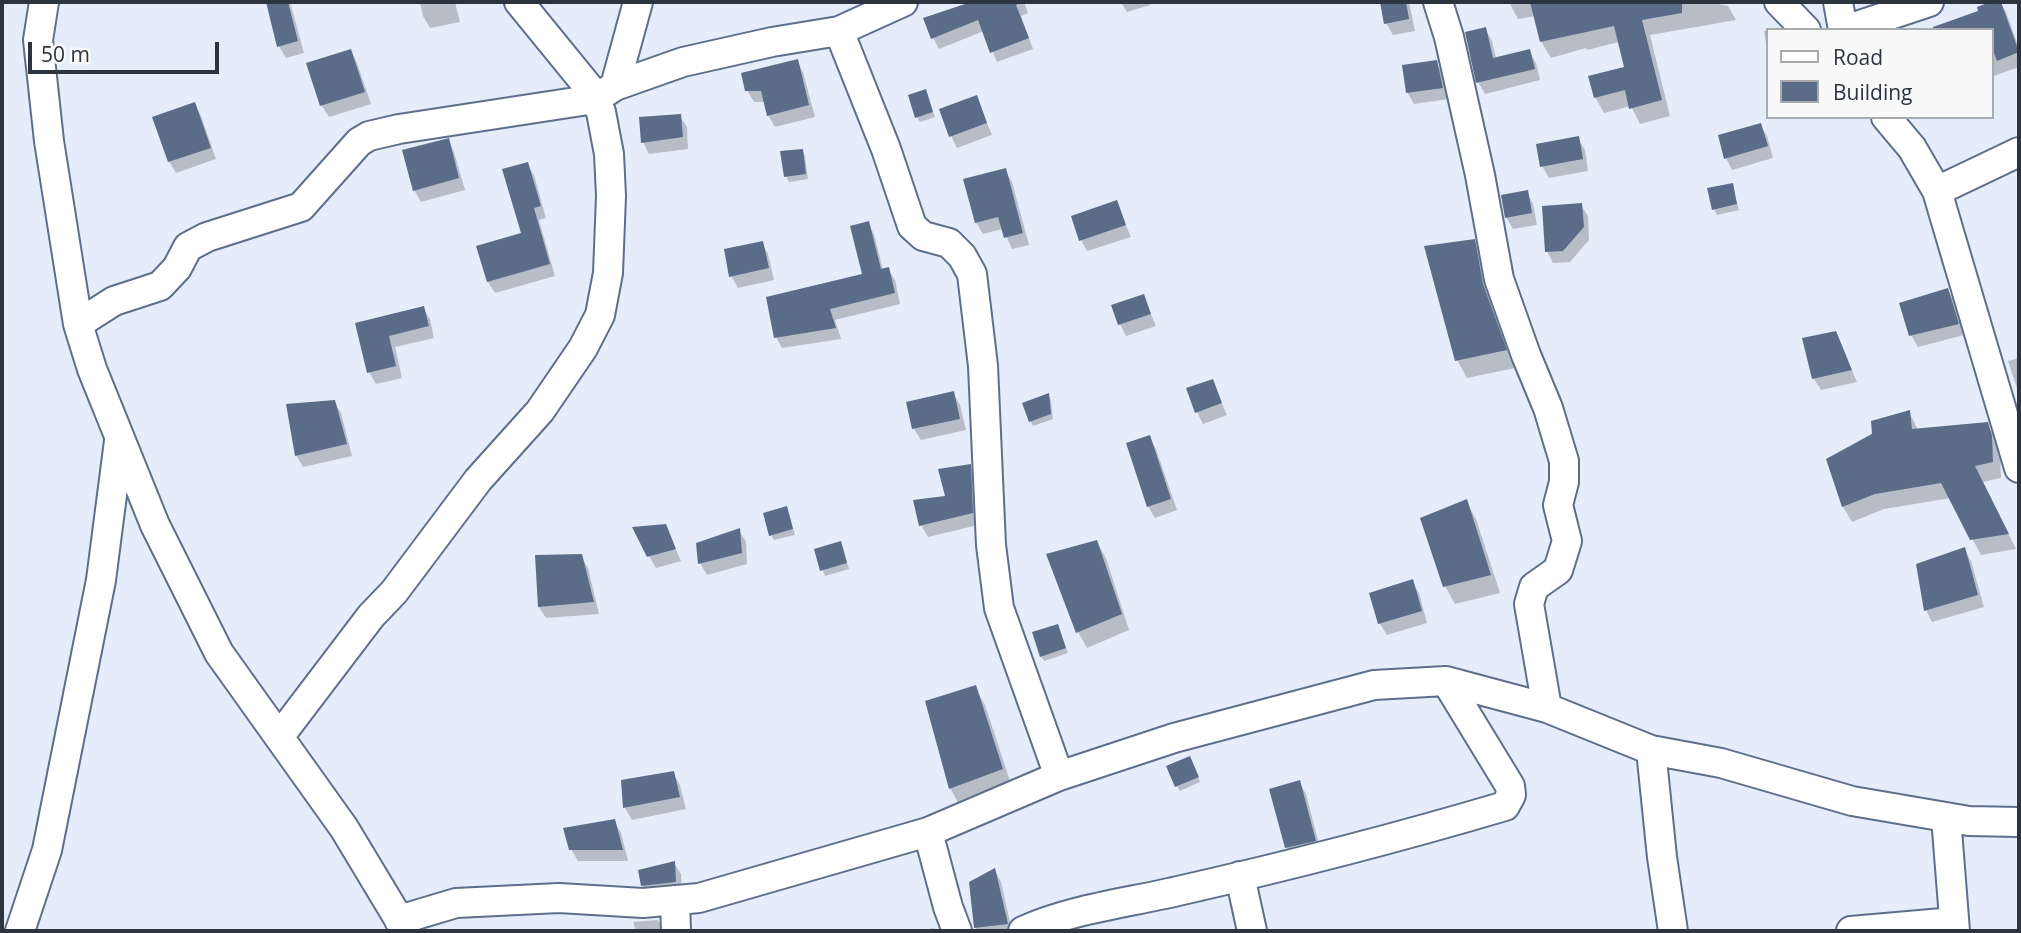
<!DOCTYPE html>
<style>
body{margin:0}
#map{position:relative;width:2021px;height:933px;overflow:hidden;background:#e4edf9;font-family:"Open Sans",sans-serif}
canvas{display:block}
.frame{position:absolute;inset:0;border:4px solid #2c3440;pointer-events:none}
.legend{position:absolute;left:1766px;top:28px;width:228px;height:91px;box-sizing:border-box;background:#f9f9f9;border:2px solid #a7aaaf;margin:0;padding:9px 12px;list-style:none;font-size:21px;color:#2c3440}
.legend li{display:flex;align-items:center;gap:14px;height:35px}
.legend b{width:35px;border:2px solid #a7aaaf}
.scale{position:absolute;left:28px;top:42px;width:191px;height:32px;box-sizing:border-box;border:4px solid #2c3440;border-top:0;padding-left:9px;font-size:21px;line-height:24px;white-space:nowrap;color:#2c3440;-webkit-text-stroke:5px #f9f9f9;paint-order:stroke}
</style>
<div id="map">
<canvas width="2021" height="933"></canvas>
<div class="frame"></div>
<ul class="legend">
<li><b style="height:9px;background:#fff"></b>Road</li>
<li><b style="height:19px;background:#5a6c87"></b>Building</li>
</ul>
<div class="scale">50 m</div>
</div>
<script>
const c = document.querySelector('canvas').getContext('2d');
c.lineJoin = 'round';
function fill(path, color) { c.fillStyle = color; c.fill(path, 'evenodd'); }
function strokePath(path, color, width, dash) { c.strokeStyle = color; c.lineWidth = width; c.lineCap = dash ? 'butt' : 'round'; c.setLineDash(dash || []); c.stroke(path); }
const shadow = new Path2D(`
 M268,2H290L304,53L286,58L279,46Z
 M420,2H455L460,22L430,28L423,16Z
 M979,2H1024L1028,13L1021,16L1033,49L997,62L984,31L939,49L933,38L947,14Z
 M1121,2H1149L1150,5L1127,12Z
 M1382,2H1409L1415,31L1393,35L1386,23Z
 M1509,2H1555L1556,10L1590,2H1709L1728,6L1736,20L1650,35L1670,116L1640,124L1631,106L1604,113L1595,97L1626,68L1619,42L1587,50L1586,48L1551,58L1542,43L1536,16L1518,19Z
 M1995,2H2000L2006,12L2019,48V67L1991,77V30L1932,29L1980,12L1979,8Z
 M1485,29L1492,41L1496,59L1529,51L1536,63L1540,80L1485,94L1478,82Z
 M1764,31H1767V50Z
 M351,51L357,63L371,104L329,117L322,106L309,64Z
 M797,61L803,72L815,117L775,127L768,115L765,102H754L747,90Z
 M1436,62L1443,74L1449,99L1414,104L1407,92Z
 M925,91L935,117L920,122L917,117Z
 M976,97L992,135L957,148L951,136Z
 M195,104L201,116L216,159L176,173L169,161Z
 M680,116L687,127L688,149L649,154L643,142Z
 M1760,125L1767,136L1773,158L1732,170L1726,158Z
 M1578,138L1585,150L1588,171L1549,178L1542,166Z
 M448,140L454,152L465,190L421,202L414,190Z
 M802,150L805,156L808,179L789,182L786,176Z
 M527,164L534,175L546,218L539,220L555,276L495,293L488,282L478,247L523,235Z
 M1005,170L1012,182L1029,245L1012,249L1003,229L983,234L976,222Z
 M1732,185L1739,210L1717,215L1714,209Z
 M1527,192L1533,204L1537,225L1513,229L1506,217Z
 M1116,203L1131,237L1087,251L1081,240Z
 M1581,205L1588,216L1589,240L1570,262L1553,263L1547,251Z
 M868,223L874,234L883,270L888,269L895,280L900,304L835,320L841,339L782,348L776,337L864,275Z
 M1474,241L1484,259L1493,304L1515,368L1467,378L1457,360Z
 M762,243L768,254L774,280L738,288L731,276Z
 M1948,290L1954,302L1964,335L1918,347L1911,335Z
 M1143,296L1156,326L1126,336L1120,324Z
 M423,308L430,319L434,338L395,347L402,378L376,384L369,372L358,324Z
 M1835,333L1857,382L1821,390L1814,379L1804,339Z
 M2019,358V394L2008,361Z
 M1212,381L1227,415L1203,424L1197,412Z
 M953,393L960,405L966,430L921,440L914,429L908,403Z
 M1048,395L1051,400L1053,419L1033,426L1030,421Z
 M334,402L341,413L352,456L303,467L296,455Z
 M1909,412L1918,430L1987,424L1996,439L2000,453L2001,478L1983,482L2016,549L1981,555L1951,498L1884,509L1852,522L1843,507L1828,459Z
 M1149,437L1156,449L1177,510L1155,518L1148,506Z
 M970,466L977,478L978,525L928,537L921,525L947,498Z
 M1466,501L1476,519L1500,593L1455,604L1445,586Z
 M789,513L795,535L774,540L771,535Z
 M665,525L681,561L656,568L649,556Z
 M739,530L746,542L747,564L707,575L700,563Z
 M1097,542L1106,558L1129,630L1087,648L1078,632L1049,555Z
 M843,548L849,569L825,576L816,550Z
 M1964,549L1971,561L1984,607L1932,622L1926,610Z
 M581,556L588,568L599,614L546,618L539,607Z
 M1412,581L1419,593L1427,623L1387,635L1380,624L1371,594Z
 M1060,631L1068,653L1044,661L1041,656Z
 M975,687L985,705L1012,787L960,806L950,788Z
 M1192,763L1200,782L1180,791L1177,786Z
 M673,773L680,785L686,809L632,820L625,808L623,782Z
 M1299,782L1306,794L1321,852L1293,859L1287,848L1271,790Z
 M614,821L621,833L628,861H578L571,849Z
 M674,863L681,874L682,894L649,897L643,886Z
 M995,870L1001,882L1012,931H978L976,928L970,883Z
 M658,920L664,931H636L633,922Z
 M934,928L936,931H919Z`);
const building = new Path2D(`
 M266,2H288L298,41L277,47Z
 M971,2H1022L1016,5L1029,38L990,53L978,20L931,39L923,18Z
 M1380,2H1406L1409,19L1384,24Z
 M1530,2H1682V13L1642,20L1662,100L1629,109L1625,90L1594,98L1588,76L1624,67L1614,26L1540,42Z
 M1990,2H2001L2019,52L1997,61L1991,46V30H1933V27L1978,11L1977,7Z
 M1486,27L1493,58L1530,49L1535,69L1476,83L1465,32Z
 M351,49L365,92L320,106L306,63Z
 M798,59L809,105L767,116L761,91H745L741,73Z
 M1437,60L1443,88L1406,93L1402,65Z
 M926,89L933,112L915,118L908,95Z
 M977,95L987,123L949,137L939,109Z
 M195,102L211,148L168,162L152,117Z
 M681,114L683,137L641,143L639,117Z
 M1761,123L1768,146L1724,159L1718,135Z
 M1579,136L1583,159L1540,167L1536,144Z
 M449,138L459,178L413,191L402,150Z
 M803,149L806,174L784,177L780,151Z
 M528,162L541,206L534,208L550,264L487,282L476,246L521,233L502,169Z
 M1006,168L1023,233L1004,238L998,217L975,223L963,179Z
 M1733,183L1737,204L1712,210L1707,188Z
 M1528,190L1532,213L1505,218L1501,195Z
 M1117,200L1126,225L1079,241L1071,216Z
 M1582,203L1584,227L1563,251L1545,252L1542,206Z
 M869,221L881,269L889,267L895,293L830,309L836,328L774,338L766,297L862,274L850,226Z
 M1475,239L1483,284L1507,350L1455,361L1424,246Z
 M763,241L769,268L729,277L724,249Z
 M1948,288L1959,324L1909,336L1899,303Z
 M1144,294L1151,314L1118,325L1111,305Z
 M424,306L429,326L389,336L396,366L367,373L355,323Z
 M1836,331L1852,370L1812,379L1802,338Z
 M1213,379L1222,403L1195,413L1186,388Z
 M954,391L960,419L912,429L906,402Z
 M1049,393L1051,414L1029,422L1022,403Z
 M335,400L347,444L295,456L286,404Z
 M1910,410L1912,429L1988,422L1992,436L1993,462L1975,466L2009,534L1970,540L1941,483L1875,494L1842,507L1826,459L1872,434L1871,421Z
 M1150,435L1171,499L1147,507L1126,443Z
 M971,464L973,513L919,526L913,500L945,496L938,469Z
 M1467,499L1491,575L1443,587L1420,518Z
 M787,506L793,529L769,536L763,513Z
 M666,524L676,549L647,557L632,527Z
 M740,528L742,553L698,564L696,543Z
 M1097,540L1122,614L1076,633L1046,554Z
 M841,541L847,563L820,571L814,549Z
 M1965,547L1978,595L1924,611L1916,564Z
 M582,554L594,602L538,607L535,555Z
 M1413,579L1422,611L1378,624L1369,593Z
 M1058,624L1066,648L1040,657L1032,632Z
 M976,685L1003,769L949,789L925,701Z
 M1190,756L1199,777L1175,787L1166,766Z
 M674,771L680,797L623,808L621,780Z
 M1300,780L1316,841L1285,848L1269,789Z
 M615,819L623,850H569L563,828Z
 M675,861L676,882L641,886L638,870Z
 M995,868L1008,924L974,928L969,882Z`);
const street = new Path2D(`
 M44,2L38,40L49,141L78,324L92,369L155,525L219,653L344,828L406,931
 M1438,2L1449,37L1480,175L1499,279L1526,355L1548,408L1564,461V482L1558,505L1567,541L1558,570L1534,587L1529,604L1547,708
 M1779,2L1806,30
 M1838,2L1843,30
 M1845,30L1929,2
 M839,31L886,149L912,226L923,236L949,243L962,256L972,274L983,366L991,545L999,608L1059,776
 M615,86L683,62L772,42L839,31L903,2
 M1886,117L1912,148L1937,191L2019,468
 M1937,191L2019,152
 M78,324L114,301L160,286L177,268L188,247L207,237L301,207L359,142L369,136L399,129L595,99L615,86L638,2
 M279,737L371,616L394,592L478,480L540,411L583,348L600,315L608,273L611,196L609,154L601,112L590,89L519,2
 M1651,750L1662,857L1673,931
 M1946,817L1955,931
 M928,832L948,907L957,931
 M1240,876L1252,931
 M675,900L676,931
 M399,920L456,903L559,898L643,903L699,898L928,832L1059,776L1174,738L1374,685L1446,681L1547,708L1651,750L1721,763L1852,801L1969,821L2019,822
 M20,931L47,850L101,580L119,441
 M1023,931C1071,909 1127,903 1178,891C1288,866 1397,838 1505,806L1511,795L1510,786L1446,681
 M1851,931L1954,922`);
fill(shadow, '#0003');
fill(building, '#5a6c87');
strokePath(street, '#5d6f8b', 32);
strokePath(street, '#fff', 28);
</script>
